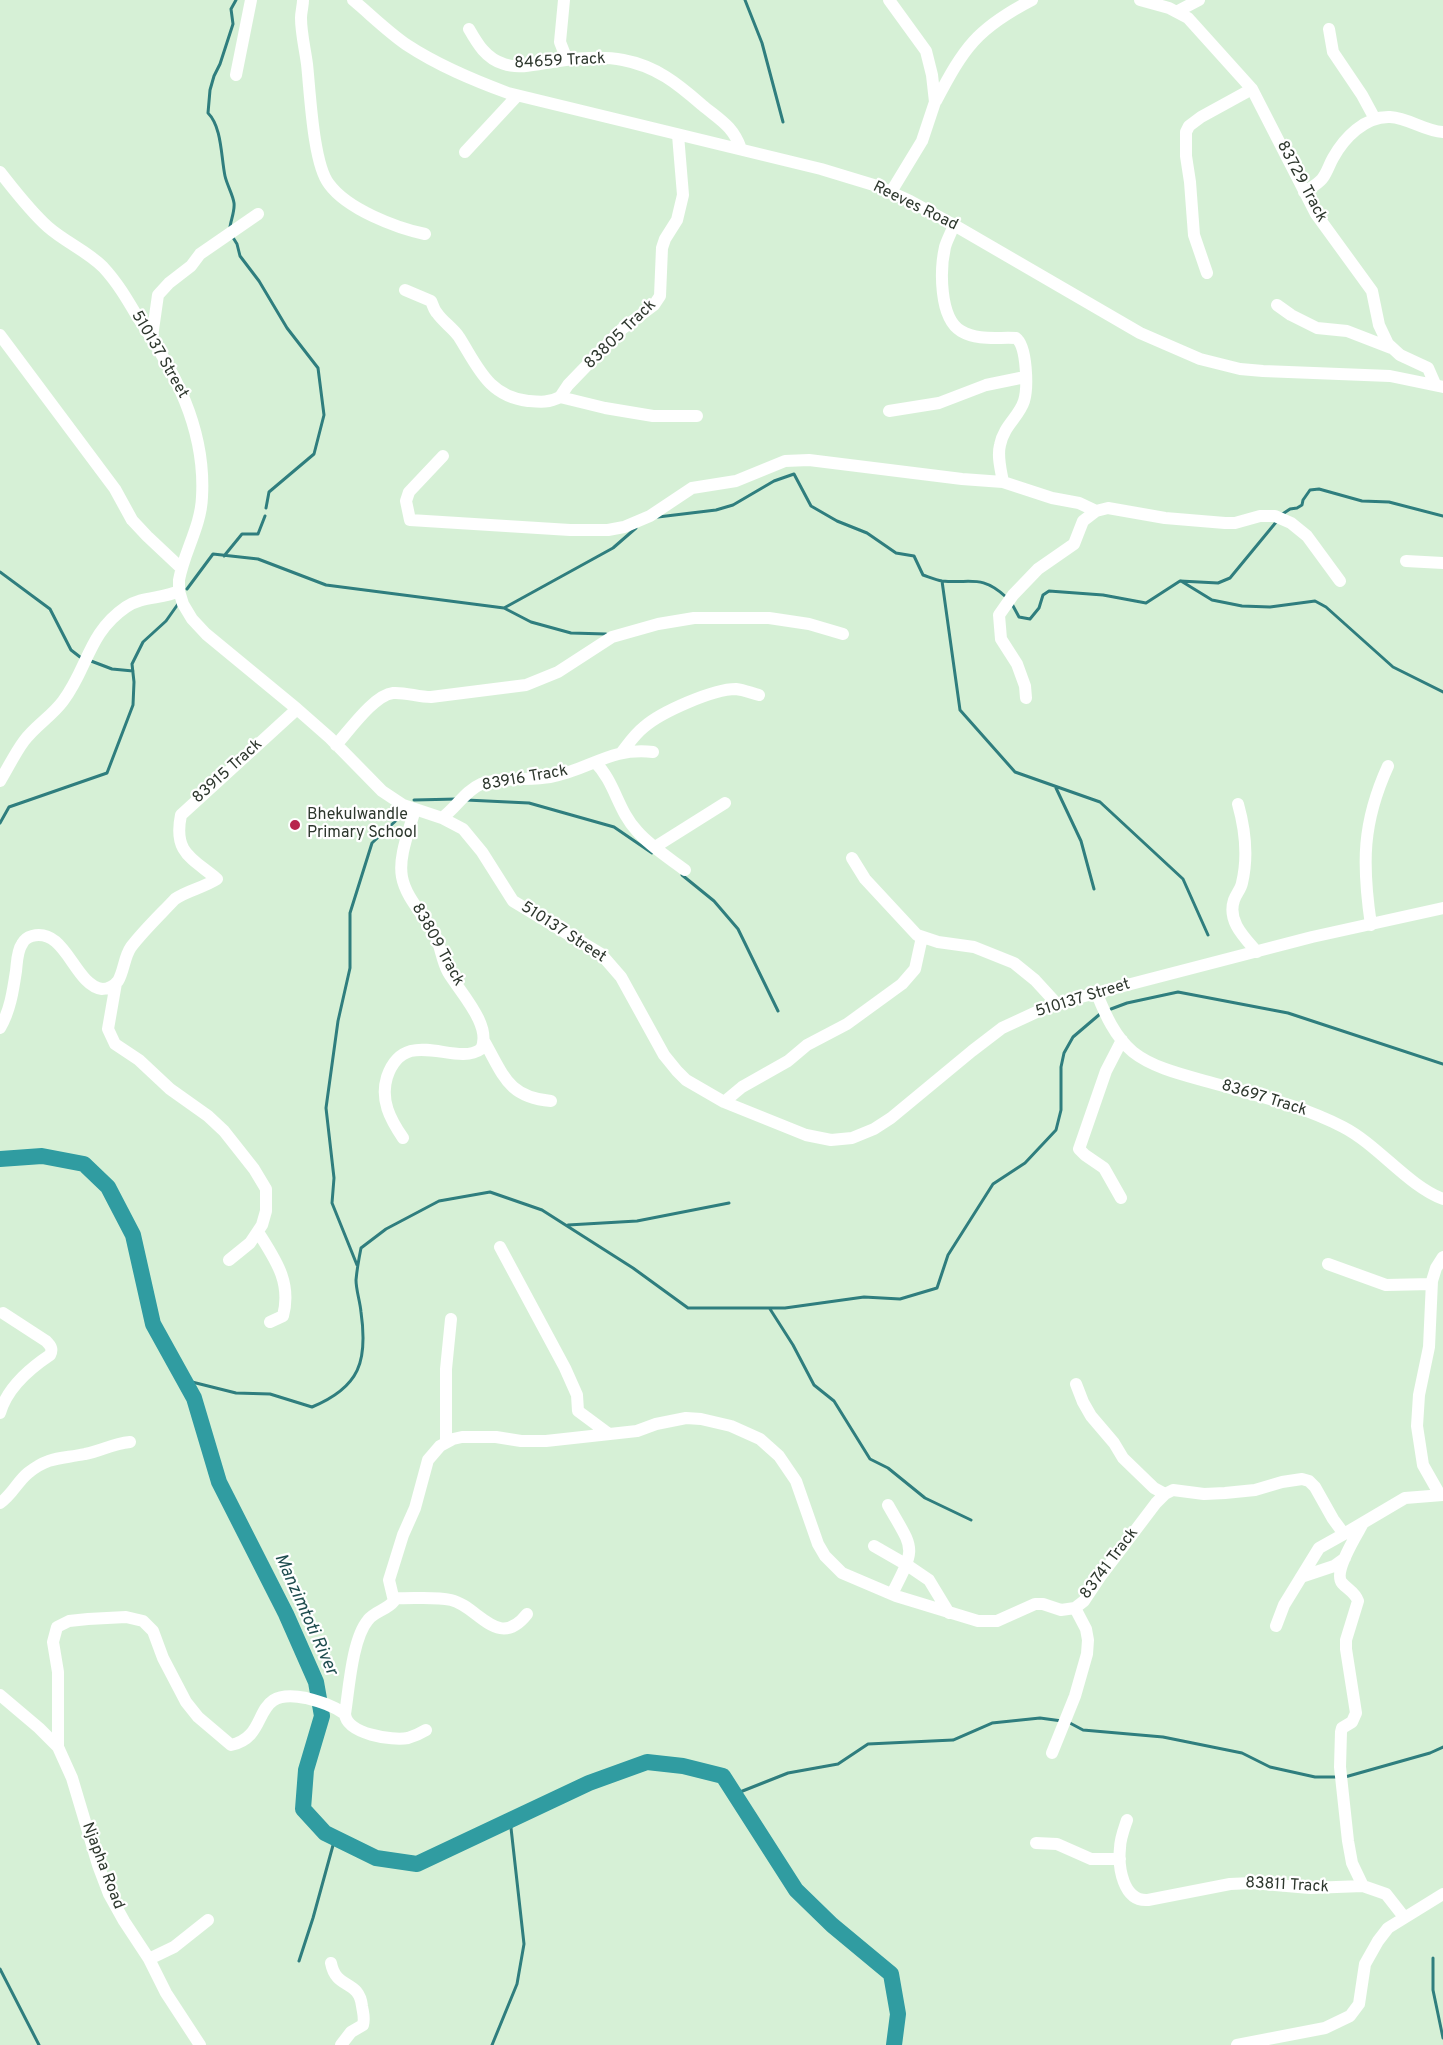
<!DOCTYPE html>
<style>
body{margin:0}
canvas{display:block;background:#d6f0d6}
</style>
<canvas width="1443" height="2045"></canvas>
<script>
const c = document.querySelector('canvas').getContext('2d');
c.lineJoin = 'round';
function strokePath(path, color, width, dash) { c.strokeStyle = color; c.lineWidth = width; c.lineCap = dash ? 'butt' : 'round'; c.setLineDash(dash || []); c.stroke(path); }
function write(font, color, halo, rows, align = 'center') {
  c.font = font + ' Overpass,sans-serif'; c.lineWidth = 4.5; c.setLineDash([]); c.textBaseline = 'middle'; c.strokeStyle = halo; c.fillStyle = color; for (const [text, x, y, turn = 0] of rows) {
    c.save(); c.translate(x, y); c.rotate((+turn || 0) * Math.PI / 180); c.textAlign = isNaN(turn) ? turn : align; if (halo) c.strokeText(text, 0, 0); c.fillText(text, 0, 0); c.restore();
  }
}
const stream = new Path2D(`
 M745,0L762,43L783,122
 M230,227C231,220 235,210 234,203C233,195 227,185 225,176C221,157 222,127 208,113L210,90L214,76L220,64L233,24L231,9L236,0
 M232,236L237,244L240,256L259,281L287,328L318,368L324,415L314,454L269,492L266,508
 M1281,515L1290,509L1297,508L1302,505L1303,500L1310,490L1319,489L1362,501L1389,502L1443,516
 M658,517L716,510L733,505L774,481L794,474L811,506L837,521L867,533L896,553L914,556L923,575C929,577 936,580 942,581C971,584 981,574 1006,597
 M224,556L242,534H258L265,516
 M0,572L50,609L71,650L80,657
 M942,581L960,710L1015,772L1100,802L1183,879L1208,935
 M1181,581L1212,600L1242,606L1270,607L1315,601L1326,607L1393,667L1443,692
 M187,589L213,554L258,559L326,585L504,608L531,622L571,633L606,634
 M1012,604L1019,617L1030,619L1039,608L1043,595L1049,591L1103,595L1146,603L1180,581L1218,583L1230,578L1277,521
 M504,608L613,548L636,528
 M91,661L112,669L133,671
 M1056,788L1081,841L1094,889
 M414,800L457,799
 M466,800L529,803L614,827L652,853
 M0,823L9,807L107,773L133,705L134,682L132,664L143,642L166,621L178,604
 M682,875L714,901L738,929L778,1011
 M1111,1009L1127,1003L1178,992L1288,1013L1443,1064
 M568,1225L637,1221L729,1203
 M357,1265L332,1203L334,1178L326,1108L338,1021L350,968V913L372,843L403,814
 M770,1309L793,1345L814,1385L834,1401L870,1459L888,1468L925,1498L971,1520
 M184,1380L236,1393L270,1394L312,1407C360,1387 368,1361 361,1312C360,1301 356,1290 356,1280C357,1269 359,1258 361,1248L386,1229L439,1201L490,1192L542,1210L633,1268L688,1308H785L864,1297L900,1299L937,1288L948,1255L993,1184L1025,1163L1056,1130L1061,1110V1067L1064,1053L1073,1037L1100,1014
 M1068,1722L1083,1730L1163,1737L1242,1753L1270,1767L1315,1777H1338
 M1345,1777L1430,1753L1443,1747
 M735,1794L788,1773L838,1764L868,1744L953,1740L992,1723L1040,1718L1062,1721
 M1433,1958V1990L1443,2038
 M299,1961L313,1918L335,1838
 M0,1969L39,2045
 M492,2045L517,1984L524,1944L510,1819`);
const river = new Path2D(`
 M0,1159L42,1156L84,1164L108,1187L133,1235L153,1324L194,1398L219,1482L286,1614L316,1682L322,1716L306,1770L303,1809L325,1833L376,1858L417,1864L589,1783L647,1762L683,1766L723,1776L796,1890L832,1925L891,1974L898,2014L894,2045`);
const minor = new Path2D(`
 M303,0C303,6 301,12 301,18C301,33 305,49 307,64C310,91 313,164 329,184C347,209 396,228 425,234
 M353,0C371,15 388,32 407,45C439,66 473,80 508,93L821,169L877,186L910,201L954,225L1140,333L1200,359L1240,369L1263,371L1390,376L1443,387
 M564,0L560,42L567,60
 M889,0L926,51L932,75L935,102L922,141L891,192
 M1140,0L1169,8L1188,18L1252,89L1316,214L1372,291L1379,325L1388,344L1400,355L1428,368L1435,384
 M1178,11L1199,0
 M469,29C477,43 486,59 504,64C520,70 542,63 559,61C579,58 603,56 623,60C656,66 678,84 702,105C720,120 733,126 741,149
 M1329,29L1333,52L1362,95L1375,119
 M236,75L251,0
 M936,101C964,48 976,29 1032,0
 M465,152L517,96
 M0,172C15,191 30,211 48,227C65,242 87,251 103,267C117,282 127,299 137,316C174,370 206,428 202,497C201,526 184,552 179,580V591L183,604L192,619L206,634L297,709L330,738L382,791L403,805L442,818L463,829L482,852L513,901L601,954L621,977L664,1055L677,1071L686,1080L724,1102L806,1135L831,1140L852,1138L874,1129L891,1118L972,1051L1002,1028L1043,1009L1077,998L1312,937L1443,908
 M1304,192C1310,188 1317,185 1322,179C1327,173 1329,165 1333,158C1344,138 1365,116 1390,117C1409,118 1424,131 1443,132
 M954,225C951,233 947,240 945,247C940,269 939,318 961,331C978,341 997,337 1016,338C1027,346 1028,388 1024,401C1019,417 1004,425 1000,445C997,457 1001,470 1003,482
 M1207,273L1194,235L1190,182L1186,156V132L1189,126L1201,117L1252,89
 M405,290L431,301C433,305 434,310 437,313C443,322 453,328 459,337C478,367 488,396 528,401C540,402 549,403 560,397L605,408L653,416H697
 M1277,305L1291,315L1317,328L1347,331L1391,348
 M0,335L115,489L132,520L147,536L181,568
 M152,337L158,295L169,283L191,266L200,254L258,214
 M560,397L568,385L622,329L654,305L660,296L662,248L665,239L677,220L683,195L678,135
 M889,411L939,403L986,385L1025,377
 M443,456L409,492L406,501L410,520L570,530H608L624,527L650,516L692,488L736,481L785,461L809,460L962,479L1003,482L1052,498L1079,503L1096,511L1108,508L1165,518L1225,523H1235L1260,516H1275L1291,523L1307,536L1340,581
 M1406,561L1443,563
 M1026,698L1025,686L1017,664L1001,639L999,615L1013,595L1038,569L1074,544L1083,521L1096,511
 M336,745C349,731 374,695 393,693C405,692 418,697 431,697L526,685L558,672L612,637L658,624L694,618H769L809,624L843,634
 M622,752C629,743 635,734 644,727C661,712 713,689 736,689C744,690 751,693 759,695
 M595,762C615,782 618,811 637,831C650,846 669,858 685,870
 M0,781C8,768 15,753 24,741C35,726 52,716 63,701C88,668 88,633 126,607C142,596 162,599 179,591
 M1238,804C1245,829 1248,858 1242,883C1241,889 1236,894 1234,900C1227,921 1244,937 1257,952
 M442,818C456,808 465,791 481,784C495,778 532,780 550,777C590,770 609,747 653,752
 M655,847L725,803
 M852,858L865,879L917,935L938,942L974,947L1014,963L1035,980L1057,1004
 M1371,925C1362,864 1362,823 1388,766
 M116,983L108,1029L115,1044L139,1060L170,1089L208,1116L224,1131L254,1169L266,1189V1211L262,1225L250,1243L229,1260
 M1097,994C1105,1014 1115,1037 1133,1052C1153,1068 1184,1075 1209,1082C1254,1095 1301,1105 1343,1127C1378,1145 1408,1186 1443,1199
 M0,1028C10,1011 13,991 16,971C17,963 17,951 22,944C24,940 28,937 32,936C66,927 74,985 102,989C108,989 114,986 118,981C124,971 124,957 131,947C144,930 160,915 175,899C188,890 203,888 217,879C192,858 173,853 181,815L297,709
 M484,1041C504,1076 508,1097 551,1101
 M724,1102L742,1087L788,1061L807,1045L847,1024L902,984L915,969L922,937
 M403,1138C390,1119 380,1100 387,1077C405,1024 455,1068 481,1049C493,1026 459,991 448,972C442,961 441,948 436,937C426,917 406,899 402,877C398,856 410,829 415,809
 M1121,1198L1104,1168L1085,1155L1079,1149L1106,1071L1122,1040
 M258,1232C275,1259 292,1282 283,1316L270,1322
 M500,1247L565,1368L577,1395L578,1411L609,1434
 M1328,1264L1386,1285L1431,1284
 M1076,1384L1083,1402L1091,1416L1114,1443L1123,1458L1154,1488L1165,1494
 M0,1413C7,1388 29,1369 50,1355C53,1349 51,1346 46,1341L3,1313
 M446,1442V1369L451,1319
 M1440,1495L1423,1465L1417,1426L1419,1395L1429,1347L1432,1281L1436,1268L1443,1257
 M0,1503C12,1495 17,1482 28,1473C49,1456 61,1459 85,1454C102,1451 111,1444 130,1442
 M888,1505C914,1551 917,1545 892,1594
 M1362,1525C1356,1536 1333,1572 1342,1583C1348,1590 1355,1592 1358,1601L1346,1640V1649L1356,1713L1352,1722L1342,1728L1341,1732L1340,1767L1348,1841L1352,1863L1363,1886
 M874,1546L907,1565L929,1580L949,1613
 M1301,1577L1334,1566L1345,1558
 M394,1598C412,1599 433,1596 451,1600C478,1606 498,1651 527,1614
 M1276,1626L1284,1605L1319,1548L1344,1534
 M0,1695L39,1728L58,1747L72,1778L98,1865L109,1894L124,1921L149,1959L166,1993L200,2045
 M426,1730C421,1733 415,1736 408,1738C392,1741 347,1734 345,1714C349,1689 352,1639 368,1620C375,1611 387,1610 394,1601L389,1580L403,1535L415,1508L428,1460L440,1446L453,1439L462,1437H496L521,1441H546L637,1431L656,1424L686,1418L701,1419L731,1426L760,1439L779,1456L796,1481L818,1544L825,1556L842,1573L896,1596L978,1621H997L1035,1604H1043L1061,1610L1075,1608L1084,1601L1100,1577L1156,1503L1165,1494L1173,1490L1204,1494L1225,1493L1255,1490L1282,1482L1302,1479L1309,1481L1315,1487L1333,1519L1344,1534L1405,1498L1443,1495
 M58,1747V1672L53,1642L57,1627L69,1621L88,1619L126,1617L143,1621L153,1631L163,1658L186,1702L198,1717L231,1745C273,1736 248,1686 306,1698C321,1702 332,1705 345,1714
 M1052,1753L1075,1696L1087,1654L1088,1640L1086,1629L1075,1608
 M1127,1820C1124,1829 1120,1839 1120,1848C1118,1867 1123,1902 1148,1900L1230,1884L1252,1883L1310,1888L1363,1886L1386,1894L1404,1917
 M1036,1843L1057,1844L1091,1859H1120
 M149,1959L174,1947L208,1920
 M331,1963C336,1990 359,1979 362,2006C363,2013 365,2018 363,2025L351,2032L341,2045
 M1237,2045L1325,2028L1350,2016L1359,2004L1365,1964L1378,1941L1388,1928L1443,1894`);
const markers = [
 [295,825,6,"#b7264d"]
];
const streetNames = [
 ["84659 Track",560,62,-3],
 ["83729 Track",1301,182,62],
 ["Reeves Road",915,207,26],
 ["83805 Track",621,335,-44],
 ["510137 Street",159,355,60],
 ["83915 Track",228,772,-42],
 ["83916 Track",525,779,-10],
 ["510137 Street",563,933,33],
 ["83809 Track",437,945,61],
 ["510137 Street",1083,999,-17],
 ["83697 Track",1264,1099,17],
 ["83741 Track",1110,1564,-53],
 ["Njapha Road",102,1866,69],
 ["83811 Track",1287,1886,3]
];
const poiNames = [
 ["Bhekulwandle",307,816],
 ["Primary School",307,834]
];
const waterNames = [
 ["Manzimtoti River",305,1615,66]
];
strokePath(stream, '#2f7e7e', 3);
strokePath(river, '#309ca1', 16);
strokePath(minor, '#fff', 12);
for (const [x, y, r, color] of markers) { const dot = new Path2D(); dot.arc(x, y, r, 0, 2 * Math.PI); c.fillStyle = color; c.fill(dot); strokePath(dot, '#fff', 2); }
write('16px', '#2d372d', '#fff', streetNames);
write('16px', '#2d372d', '#fff', poiNames, 'left');
write('italic 18px', '#1f4d4f', '#fff', waterNames);
</script>
